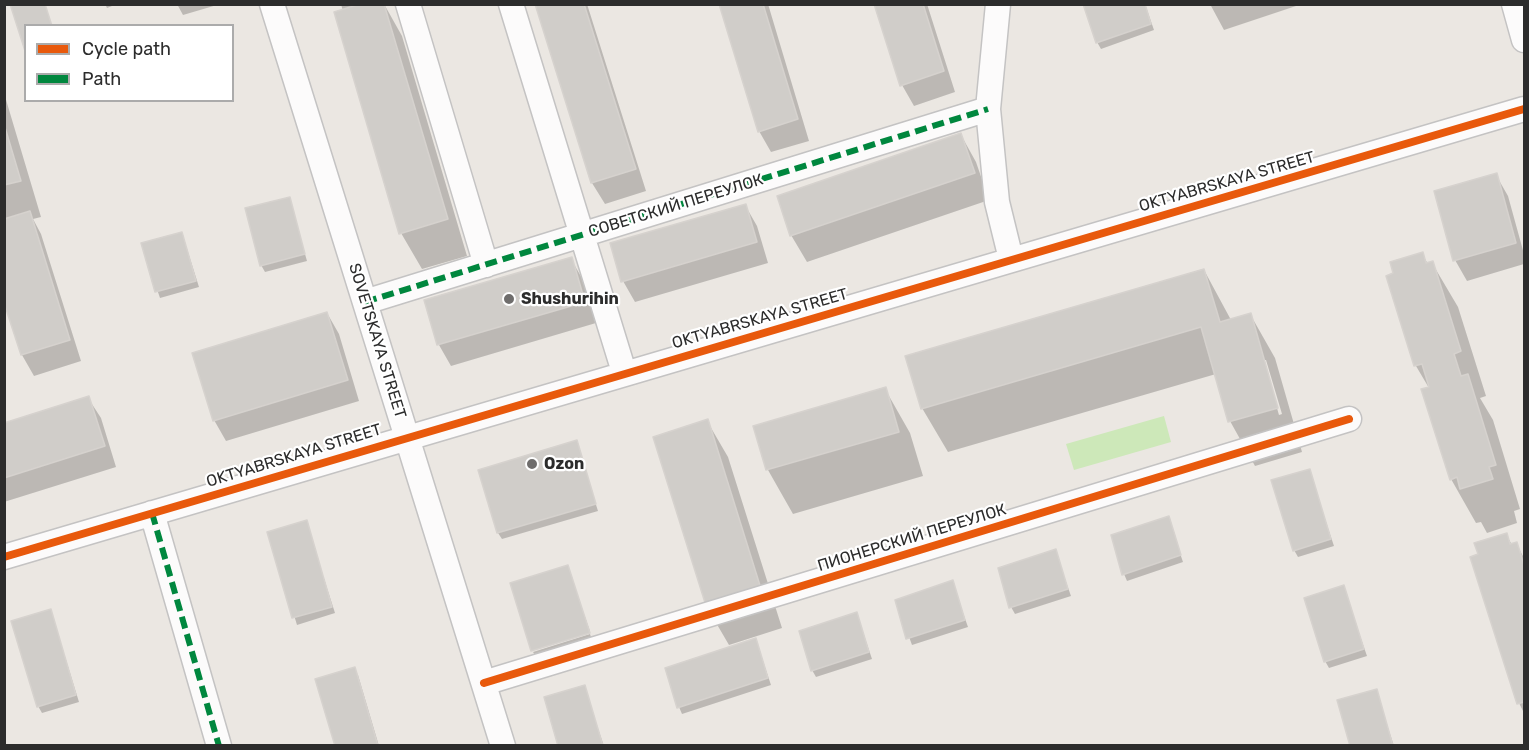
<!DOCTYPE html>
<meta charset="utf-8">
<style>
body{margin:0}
#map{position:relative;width:1529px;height:750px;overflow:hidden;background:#ebe7e2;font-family:Rubik,sans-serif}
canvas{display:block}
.frame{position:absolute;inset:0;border:6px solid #2c2c2c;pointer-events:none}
.legend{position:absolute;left:24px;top:24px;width:210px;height:78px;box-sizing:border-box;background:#fff;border:2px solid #ababab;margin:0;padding:8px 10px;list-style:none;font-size:18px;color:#2c2c2c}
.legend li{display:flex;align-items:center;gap:12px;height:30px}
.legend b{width:30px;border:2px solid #ababab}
</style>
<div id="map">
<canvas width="1529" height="750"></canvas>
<div class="frame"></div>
<ul class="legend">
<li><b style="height:8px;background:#e8590c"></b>Cycle path</li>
<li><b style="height:8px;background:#00873e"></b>Path</li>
</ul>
</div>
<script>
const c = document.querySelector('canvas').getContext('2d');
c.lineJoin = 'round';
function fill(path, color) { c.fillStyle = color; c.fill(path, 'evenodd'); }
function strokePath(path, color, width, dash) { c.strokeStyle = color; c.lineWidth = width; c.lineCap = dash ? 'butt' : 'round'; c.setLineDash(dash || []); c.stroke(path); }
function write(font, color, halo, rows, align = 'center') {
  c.font = font + ' Rubik,sans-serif'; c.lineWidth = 4.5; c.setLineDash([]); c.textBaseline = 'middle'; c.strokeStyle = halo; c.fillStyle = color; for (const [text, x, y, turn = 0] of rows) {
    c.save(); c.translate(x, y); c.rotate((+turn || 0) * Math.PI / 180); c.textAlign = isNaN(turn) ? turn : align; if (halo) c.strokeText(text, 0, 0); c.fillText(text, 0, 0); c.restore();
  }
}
const green = new Path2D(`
 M1164,416L1171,442L1074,470L1066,444Z`);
const shadow = new Path2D(`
 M105,4H117L107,8Z
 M177,4H217V5L183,15Z
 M341,4H384L402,36L467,256L422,269L401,233Z
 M537,4H587L646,191L605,204L592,183Z
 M721,4H768L809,141L771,152L759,131Z
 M875,4H927L955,92L914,106L902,85Z
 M1145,4L1154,30L1101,49L1097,42Z
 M1210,4H1302L1224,30Z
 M4,93L41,217L33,219L41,234L81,361L34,376L22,355L4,298Z
 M961,135L976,162L989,200L807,262L791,235Z
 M1496,175L1508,196L1524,254V264L1467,281L1455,260Z
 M289,198L307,261L265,272L261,265Z
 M745,205L757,226L768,263L635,302L623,281Z
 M182,233L199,287L160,298L142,245Z
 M1422,254L1428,264L1432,263L1458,307L1486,396L1480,398L1493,420L1520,509L1514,511L1517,523L1487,533L1481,522L1476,523L1451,479L1429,388L1416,366Z
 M571,259L583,280L596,323L451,366L439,345L426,301Z
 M1204,270L1231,320L1250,314L1275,358L1302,452L1255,466L1230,421L1216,374L948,452L922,408ZM1263,360H1266L1282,414L1279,415Z
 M327,313L339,334L359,401L226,441L214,420Z
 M885,389L910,433L923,476L793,514L768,470L755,427Z
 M88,398L101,418L116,467L4,502V424Z
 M707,421L728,457L782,628L729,645L708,609Z
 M576,442L598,511L502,539L498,533Z
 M1309,471L1334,546L1298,557L1294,550Z
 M1168,518L1183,562L1127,581L1124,574Z
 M306,522L335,613L297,625L269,533Z
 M1506,534L1512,545L1516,543L1524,558V713L1519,703L1480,555Z
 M1055,551L1071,596L1015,614L1011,607Z
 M567,566L590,631L532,649Z
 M952,582L968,627L912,645L896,601Z
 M1343,587L1367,656L1329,668L1325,661Z
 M51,611L79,702L42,713L38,706Z
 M857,614L872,659L816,677L812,670Z
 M590,634L592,640L536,657L533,652Z
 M756,640L771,685L682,714L679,707Z
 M354,668L358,675L379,746H336Z
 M584,687L604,746H560Z
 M1376,691L1394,746H1351Z`);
const building = new Path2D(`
 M10,4H45L52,26H26V54Z
 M360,4H384L448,219L399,234L334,12Z
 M535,4H584L636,169L591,183Z
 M719,4H763L798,119L758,132Z
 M874,4H923L944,71L900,86Z
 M1083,4H1145L1151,24L1096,43Z
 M4,124L21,181L4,185Z
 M961,133L975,173L790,236L777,196Z
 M1497,173L1516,243L1453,261L1434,191Z
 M290,197L305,254L260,266L245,208Z
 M746,204L757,242L621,282L610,243Z
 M30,211L70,340L21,355L4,303V219Z
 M182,232L196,281L155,292L141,243Z
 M1423,252L1426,263L1433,261L1461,351L1454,354L1461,376L1468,374L1496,465L1489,467L1493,479L1460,489L1457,477L1450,480L1421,389L1429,387L1422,364L1414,366L1386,276L1393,273L1390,262Z
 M572,257L585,302L437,345L424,300Z
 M1204,269L1220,322L1251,313L1278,408L1228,422L1201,327L921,409L905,356Z
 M327,312L348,380L213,421L192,353Z
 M886,387L899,432L766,470L753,426Z
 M89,396L105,446L4,478V423Z
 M708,419L762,592L707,609L653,437Z
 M577,440L596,504L497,533L478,470Z
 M1310,469L1331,539L1293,551L1271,480Z
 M1169,516L1181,555L1122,575L1111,535Z
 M307,520L332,607L292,618L267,532Z
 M1507,533L1510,544L1517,542L1524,565V702L1517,704L1470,557L1478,554L1474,543Z
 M1056,549L1068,589L1009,608L998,568Z
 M568,565L590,633L531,651L510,583Z
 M953,580L965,620L906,639L895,600Z
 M1344,585L1364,649L1324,662L1304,598Z
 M51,609L76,695L37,707L11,621Z
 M857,612L869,652L811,671L799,631Z
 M756,638L768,678L677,708L665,668Z
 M355,667L378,746H335L315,679Z
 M585,685L603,746H558L544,697Z
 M1377,689L1393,746H1350L1337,700Z`);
const minor = new Path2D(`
 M272,4L503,746
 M408,4L486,265
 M511,4L624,372
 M998,4L988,109L997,202L1011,259
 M1514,4L1524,40
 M365,302L988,109
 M152,513L219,746
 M4,557L1524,109
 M484,683L1349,419`);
const quiet = new Path2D(`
 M365,302L988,109
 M152,513L219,746`);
const cycleway = new Path2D(`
 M4,557L1524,109
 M484,683L1349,419`);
const markers = [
 [509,299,6,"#6f6d6c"],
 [532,464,6,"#6f6d6c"]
];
const streetNames = [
 ["OKTYABRSKAYA STREET",1227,182,-16],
 ["СОВЕТСКИЙ ПЕРЕУЛОК",676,206,-17],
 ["OKTYABRSKAYA STREET",760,319,-16],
 ["SOVETSKAYA STREET",377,341,73],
 ["OKTYABRSKAYA STREET",294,456,-17],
 ["ПИОНЕРСКИЙ ПЕРЕУЛОК",912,538,-17]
];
const poiNames = [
 ["Shushurihin",521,299],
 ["Ozon",544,464]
];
fill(green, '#cde8b9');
fill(shadow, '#0003');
fill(building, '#d0cdc9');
strokePath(building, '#d6d2ce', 1.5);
strokePath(minor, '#c4c3c3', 27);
strokePath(minor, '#fcfbfb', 24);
strokePath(quiet, '#00873e', 6, [12, 6]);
strokePath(cycleway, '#e8590c', 8);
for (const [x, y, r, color] of markers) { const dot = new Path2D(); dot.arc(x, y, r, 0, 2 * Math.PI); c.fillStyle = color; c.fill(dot); strokePath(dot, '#fff', 2); }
write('16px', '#2c2c2c', '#fff', streetNames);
write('bold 16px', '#2c2c2c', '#fff', poiNames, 'left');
</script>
